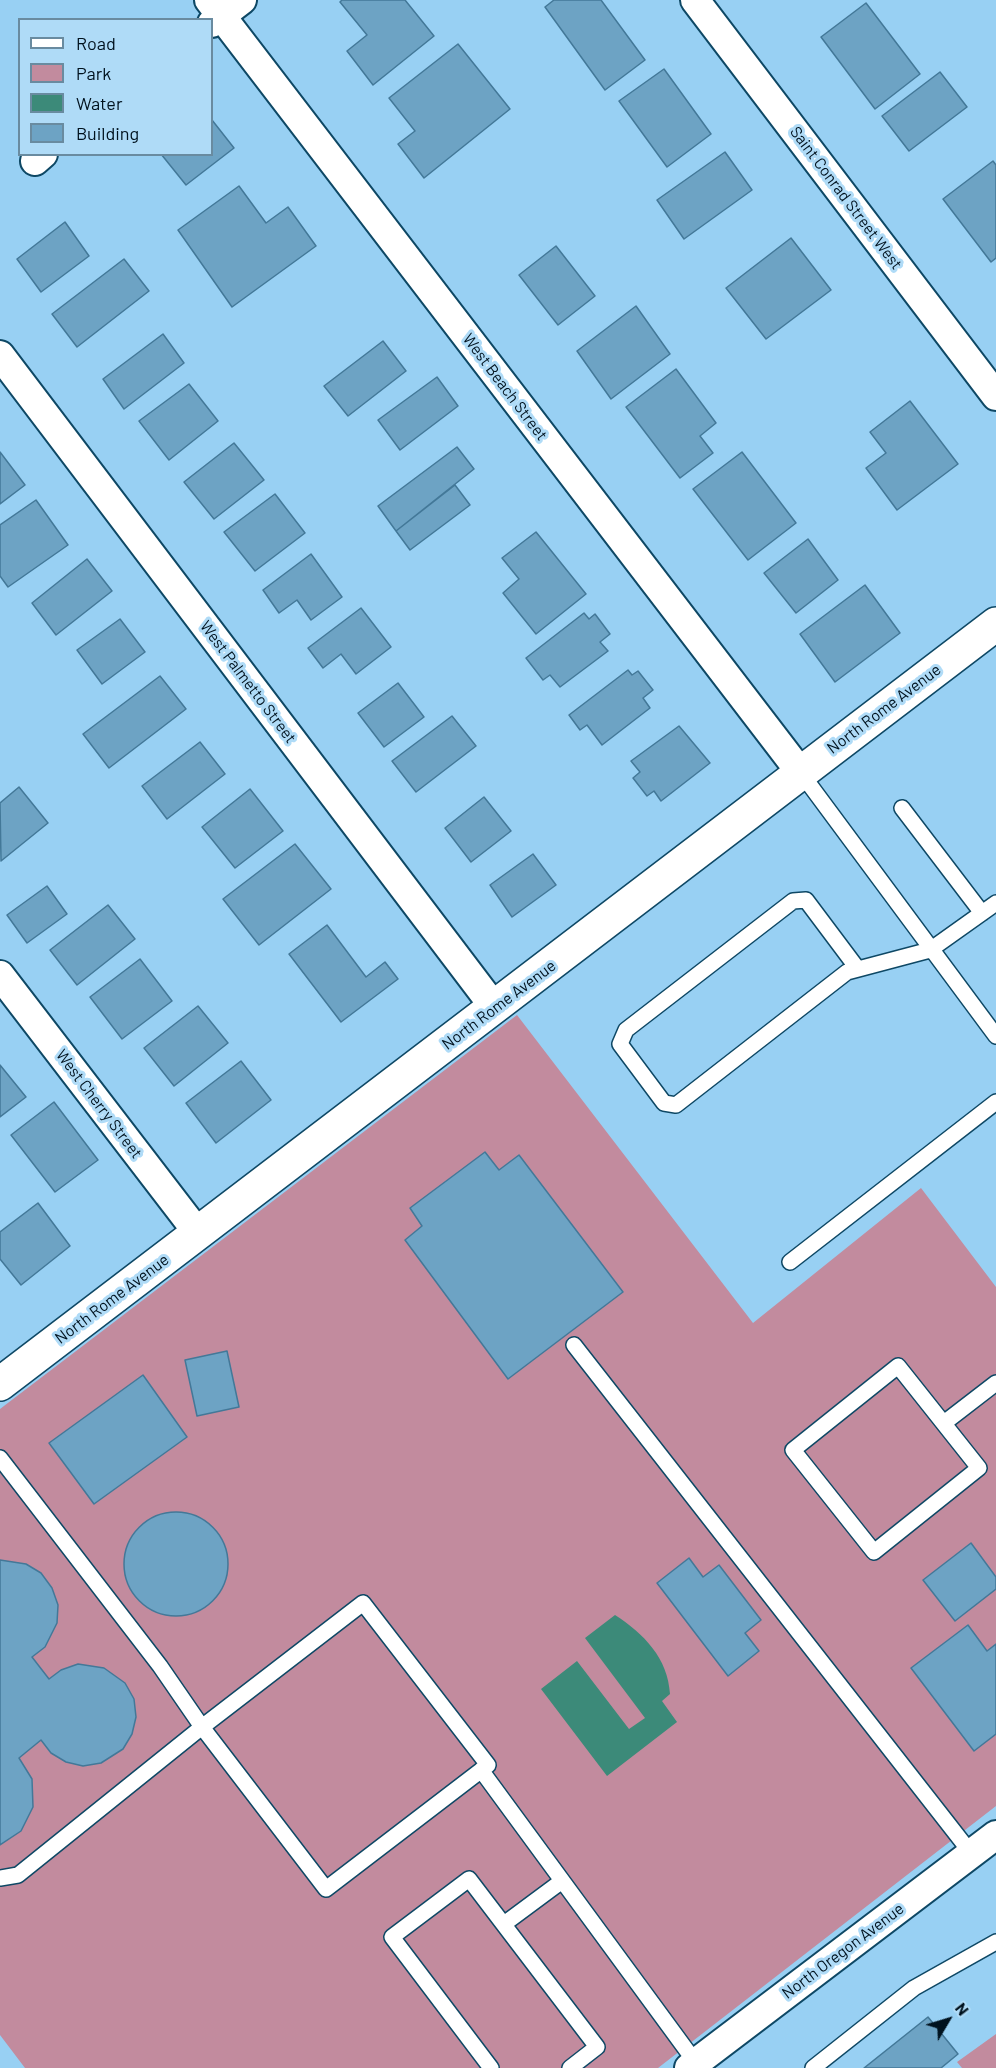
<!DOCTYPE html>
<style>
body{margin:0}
#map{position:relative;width:996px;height:2068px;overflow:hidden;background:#98d0f3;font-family:Barlow,sans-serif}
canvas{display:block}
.legend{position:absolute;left:18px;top:18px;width:195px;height:138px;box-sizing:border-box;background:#afdbf7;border:2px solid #698ba0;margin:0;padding:8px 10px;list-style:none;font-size:18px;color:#00121e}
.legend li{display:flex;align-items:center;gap:12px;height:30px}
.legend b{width:30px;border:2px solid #698ba0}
.north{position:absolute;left:918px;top:1990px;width:60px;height:60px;-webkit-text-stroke:4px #afdbf7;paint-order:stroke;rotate:52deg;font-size:16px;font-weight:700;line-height:24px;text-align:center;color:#00121e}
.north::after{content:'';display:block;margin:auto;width:21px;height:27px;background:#00121e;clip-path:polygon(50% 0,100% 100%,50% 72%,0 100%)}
</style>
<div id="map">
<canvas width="996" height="2068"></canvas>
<ul class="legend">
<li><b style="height:8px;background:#fff"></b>Road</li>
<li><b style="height:16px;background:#c28b9e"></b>Park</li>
<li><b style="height:16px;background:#3c8a79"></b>Water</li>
<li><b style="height:16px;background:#6da3c4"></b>Building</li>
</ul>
<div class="north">N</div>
</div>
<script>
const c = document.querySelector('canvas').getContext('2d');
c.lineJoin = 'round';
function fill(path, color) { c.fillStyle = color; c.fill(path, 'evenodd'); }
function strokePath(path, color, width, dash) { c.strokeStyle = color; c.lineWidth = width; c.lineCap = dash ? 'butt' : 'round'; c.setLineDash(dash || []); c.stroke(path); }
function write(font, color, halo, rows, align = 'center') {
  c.font = font + ' Barlow,sans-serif'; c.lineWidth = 6; c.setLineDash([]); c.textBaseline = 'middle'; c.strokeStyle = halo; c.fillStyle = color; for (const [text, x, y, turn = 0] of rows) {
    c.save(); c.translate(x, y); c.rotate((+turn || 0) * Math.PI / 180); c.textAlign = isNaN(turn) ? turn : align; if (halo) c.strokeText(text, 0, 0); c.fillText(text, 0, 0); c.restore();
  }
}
const green = new Path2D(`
 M517,1015L753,1323L921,1188L996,1287V1806L658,2068H25L0,2035V1409Z
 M996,2034V2068H962L957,2062Z`);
const water = new Path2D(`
 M615,1615C644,1634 668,1658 670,1694L662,1701L677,1722L607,1776L541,1689L577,1661L629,1729L645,1718L585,1638Z`);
const building = new Path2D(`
 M342,0H405L434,36L373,85L347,51L367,35L340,2Z
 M554,0H601L645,60L605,90L545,7Z
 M866,3L920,74L875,109L821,37Z
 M458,44L510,109L424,178L398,144L415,131L389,98Z
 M664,69L711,134L667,167L619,101Z
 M940,72L967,107L909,151L882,116Z
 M212,120L234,148L186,185L161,154H212Z
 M725,152L752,190L684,239L657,200Z
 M993,161L996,165V258L991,262L943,199Z
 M239,186L266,223L288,207L316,246L232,307L178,230Z
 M65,222L89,256L41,292L17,259Z
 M791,238L831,290L766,339L726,288Z
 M556,246L595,296L558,325L519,275Z
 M124,259L149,291L77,347L52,314Z
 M636,306L670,354L611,399L577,351Z
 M163,334L184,363L124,409L103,379Z
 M383,341L406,371L348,416L324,386Z
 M676,369L716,423L700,436L713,453L680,478L626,407Z
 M437,377L458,406L400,450L378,420Z
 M189,384L218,421L169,460L139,421Z
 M910,401L958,464L897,510L866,468L886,453L870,432Z
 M234,443L264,480L214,519L184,482Z
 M457,447L474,469L396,531L378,506Z
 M0,452L25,485L0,504Z
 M742,452L796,523L748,560L693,489Z
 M455,485L470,505L410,550L396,531Z
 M275,494L305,533L255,571L224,532Z
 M36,500L68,545L8,587L0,576V525Z
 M536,532L586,594L536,634L503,593L519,579L502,558Z
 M808,539L838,580L796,613L764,573Z
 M311,554L342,597L311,620L297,600L279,613L263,590Z
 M87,559L112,591L56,635L32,603Z
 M865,585L900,633L835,682L800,634Z
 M361,608L391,647L356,674L341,654L323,668L308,648Z
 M584,613L589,619L595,614L610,634L600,642L608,651L560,687L550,675L543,680L526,658Z
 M120,619L145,652L102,684L77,650Z
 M628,670L632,675L638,671L653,690L643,698L650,708L602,745L587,725L580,730L569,715Z
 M160,676L186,709L109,768L83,734Z
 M398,683L424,717L384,747L358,713Z
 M452,716L476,746L416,792L392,761Z
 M679,726L710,763L661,801L654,791L647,796L633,778L640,772L631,761Z
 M200,742L225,774L167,819L142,786Z
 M19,787L48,823L1,861L0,803Z
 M250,789L283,831L235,868L202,827Z
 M484,797L511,831L471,862L445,828Z
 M295,844L331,889L259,945L223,899Z
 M533,854L556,885L512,917L490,885Z
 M47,886L67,914L27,943L7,915Z
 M108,905L135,939L77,985L50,950Z
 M327,925L366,977L385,962L398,979L341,1022L289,954Z
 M140,959L172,1001L122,1039L90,997Z
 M198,1006L228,1043L174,1086L144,1048Z
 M241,1061L271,1100L216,1143L186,1103Z
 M0,1065L26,1097L0,1117Z
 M54,1102L98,1160L55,1192L11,1135Z
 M485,1152L499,1170L519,1155L623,1292L508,1379L405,1240L422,1226L410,1208Z
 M38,1203L70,1246L21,1285L0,1259V1232Z
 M227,1351L239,1407L197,1416L185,1360Z
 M143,1375L187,1437L94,1504L49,1443Z
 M124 1564a52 52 0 1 1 104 0a52 52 0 1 1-104 0Z
 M971,1543L996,1577V1589L955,1621L923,1580Z
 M689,1558L703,1577L719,1565L761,1620L745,1633L759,1651L728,1676L657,1583Z
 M0,1560L26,1564L41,1573L52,1588L58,1605L57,1623L45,1647L32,1657L49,1679L61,1670L78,1664L104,1668L125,1683L134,1699L136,1717L132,1734L123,1749L101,1763L83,1766L66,1762L51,1753L41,1740L19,1758L32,1779L33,1807L21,1831L0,1845Z
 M968,1625L987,1651L996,1644V1734L974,1751L911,1668Z
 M928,2017L958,2054L941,2068H864Z`);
const service = new Path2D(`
 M801,773L996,1036
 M902,808L982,913
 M857,968L806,900L793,901L626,1030L620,1044L664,1103L676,1105L847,972L930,950L996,903
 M790,1262L996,1102
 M574,1345L971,1853
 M898,1366L979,1468L874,1552L793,1450Z
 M944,1423L996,1383
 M0,1458L160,1666L202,1727L18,1875L0,1878
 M363,1603L488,1765L326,1889L202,1727Z
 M481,1770L696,2063
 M504,1924L562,1881
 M491,2068L392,1937L469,1879L597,2047L570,2068
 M813,2068L914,1988L996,1942`);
const minor = new Path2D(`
 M209,0L801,773
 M695,0L996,396
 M212,23L242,0
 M35,161L43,154
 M0,355L495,1008
 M0,975L198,1233
 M689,2068L996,1835`);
const tertiary = new Path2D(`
 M0,1384L996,624`);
const streetNames = [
 ["Saint Conrad Street West",846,198,53],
 ["West Beach Street",505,387,53],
 ["West Palmetto Street",248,682,53],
 ["North Rome Avenue",884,709,-37],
 ["North Rome Avenue",499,1005,-37],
 ["West Cherry Street",99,1104,53],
 ["North Rome Avenue",112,1299,-37],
 ["North Oregon Avenue",843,1951,-37]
];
fill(green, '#c28b9e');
fill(water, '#3c8a79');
fill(building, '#6da3c4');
strokePath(building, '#437898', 1.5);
strokePath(service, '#0e4865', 18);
strokePath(minor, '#0e4865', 32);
strokePath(tertiary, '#0e4865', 36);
strokePath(service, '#fff', 15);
strokePath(minor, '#fff', 28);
strokePath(tertiary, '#fff', 33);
write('16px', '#00121e', '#afdbf7', streetNames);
</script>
